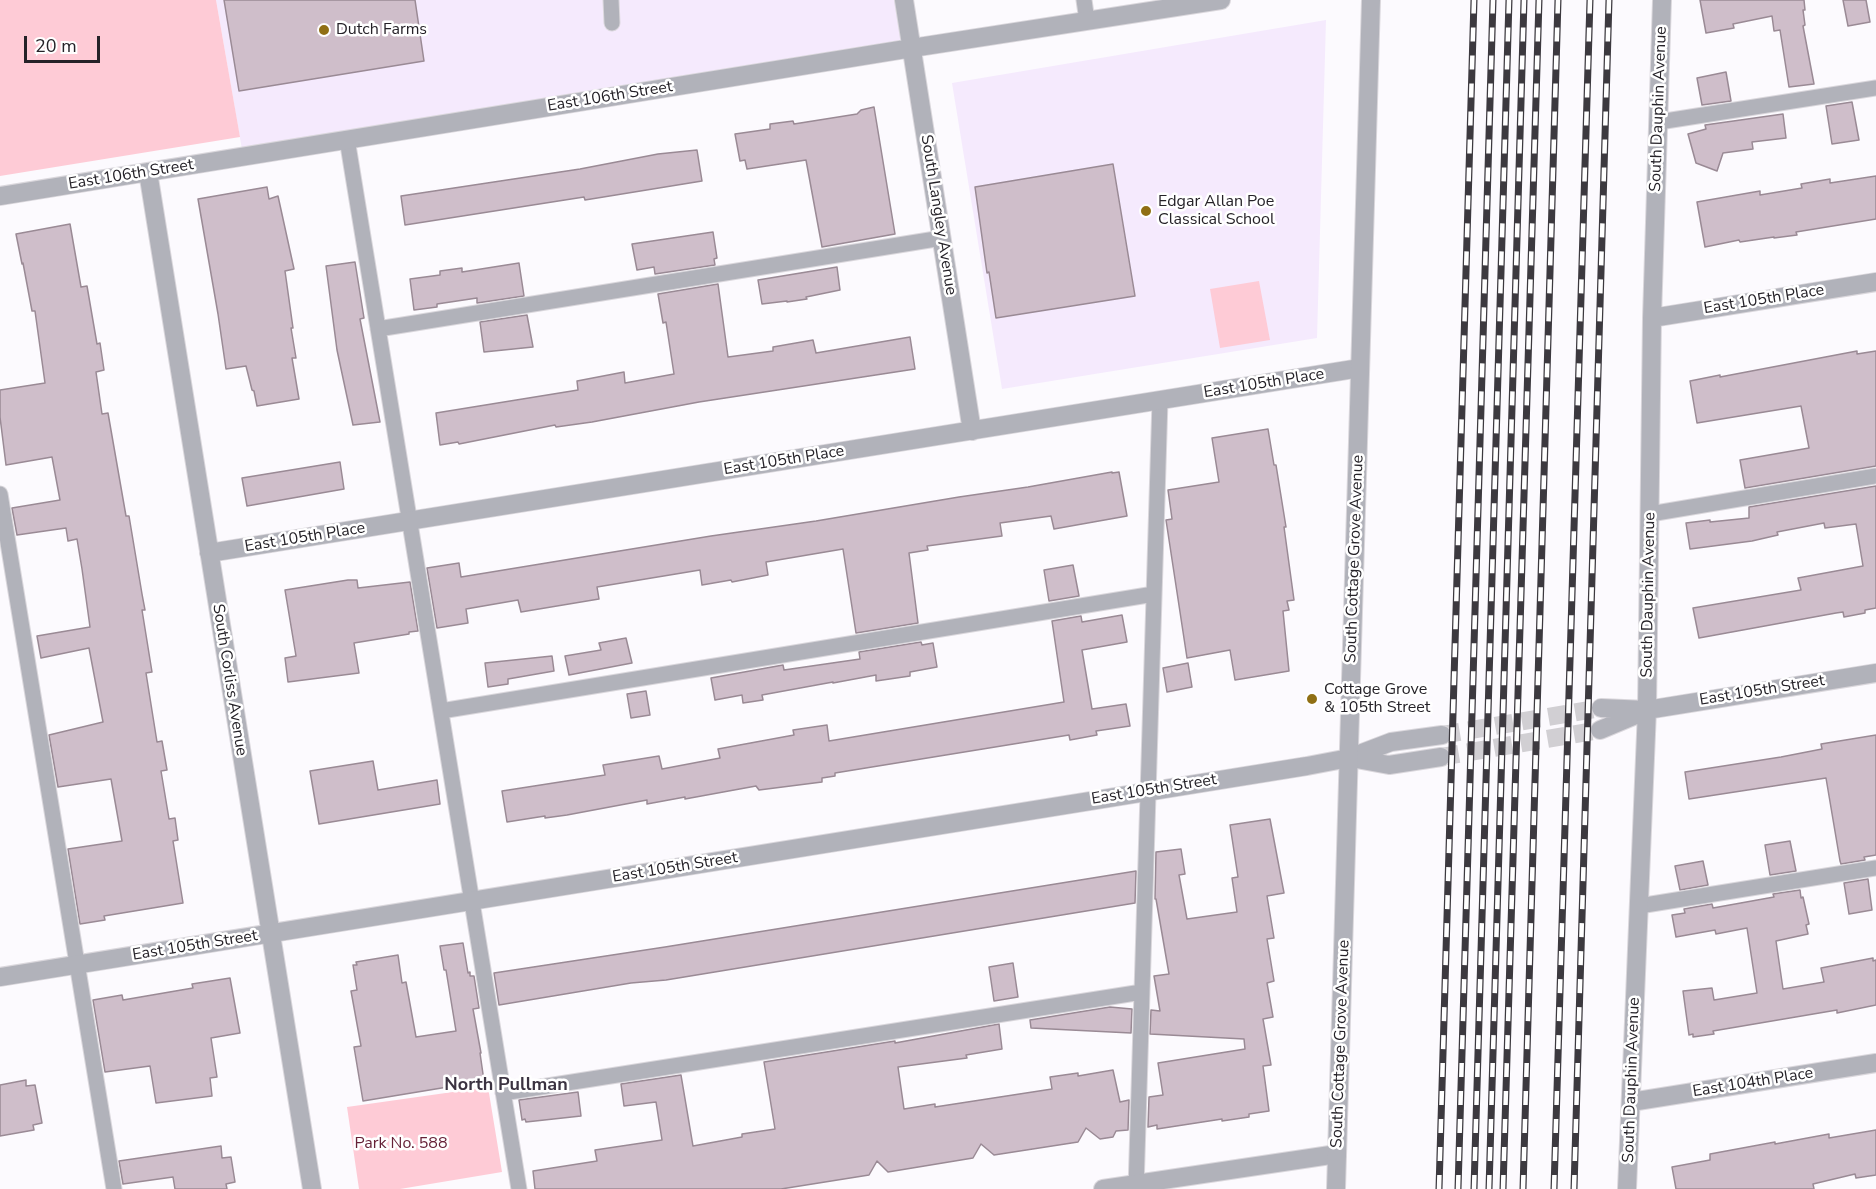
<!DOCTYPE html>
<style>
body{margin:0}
#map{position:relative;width:1876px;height:1189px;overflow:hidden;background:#fcfafe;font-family:"Nunito Sans",sans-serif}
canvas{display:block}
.scale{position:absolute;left:24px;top:36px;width:76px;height:27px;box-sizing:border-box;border:3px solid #252228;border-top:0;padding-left:8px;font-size:18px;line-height:21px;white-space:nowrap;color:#252228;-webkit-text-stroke:4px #fff;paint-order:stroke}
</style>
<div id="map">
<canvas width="1876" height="1189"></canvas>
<div class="scale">20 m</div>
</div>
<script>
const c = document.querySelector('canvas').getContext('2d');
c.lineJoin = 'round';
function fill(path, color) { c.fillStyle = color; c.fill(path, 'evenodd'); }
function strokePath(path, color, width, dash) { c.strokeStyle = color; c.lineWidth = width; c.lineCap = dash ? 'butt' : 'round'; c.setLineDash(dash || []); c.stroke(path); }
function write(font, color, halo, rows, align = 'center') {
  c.font = font + ' "Nunito Sans",sans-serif'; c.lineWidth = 5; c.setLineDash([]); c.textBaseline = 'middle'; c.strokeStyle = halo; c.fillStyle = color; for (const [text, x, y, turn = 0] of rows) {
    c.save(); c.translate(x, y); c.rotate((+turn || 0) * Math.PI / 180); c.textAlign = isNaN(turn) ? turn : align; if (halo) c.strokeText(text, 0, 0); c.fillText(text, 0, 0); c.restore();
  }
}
const built = new Path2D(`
 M216,0H900L908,52L244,161Z
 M1326,20L1317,338L1002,389L952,83Z`);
const green = new Path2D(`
 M0,0H216L240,137L0,176Z
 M1259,281L1270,340L1220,348L1210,289Z
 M488,1087L502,1172L400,1189H359L347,1107Z`);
const building = new Path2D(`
 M224,0H415L424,61L239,91Z
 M1700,0H1804L1805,10H1803L1805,25L1803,26L1814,84L1789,87L1780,30L1774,31L1772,16L1733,24L1734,28L1706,33Z
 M1843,0H1866L1870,22L1848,26Z
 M1726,72L1731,101L1702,105L1697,78Z
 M1852,102L1859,140L1832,144L1826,106Z
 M874,107L895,234L822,247L806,160L747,169L745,160L740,161L735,134L770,129V124L793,121L794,124L857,114L861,110Z
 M1783,114L1786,138L1752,142L1753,149L1723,153L1717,171L1696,163L1688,134L1706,129L1705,125Z
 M697,150L702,181L585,200L584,197L405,225L401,196L580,169L658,154Z
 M1113,164L1135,296L996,318L989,272L987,273L975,187Z
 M1876,176V219L1796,232L1797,235L1774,238V237L1740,242L1739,240L1705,247L1697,202L1760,191V195L1802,188L1801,184L1830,179V183Z
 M267,187L269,199L278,196L294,269L285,271L293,328H291L296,358H292L299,399L257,406L254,391L252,390L246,366L226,369L218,314L198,199Z
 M70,224L81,287L87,286L97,344L100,343L104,370L96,372L102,414L108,413L126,516H129L142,594L145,610H142L152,672L146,673L157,742L162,741L167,770L161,771L169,819L175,818L178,840L173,841L183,903L104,916L105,920L80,924L68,849L122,841L111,779L58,787L49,735L103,722L89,648L41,658L37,636L90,627L82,569L77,539L68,541L66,528L17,535L12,508L60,500L52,457L6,465L0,417V390L45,383L35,311H32L23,263L22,264L16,234Z
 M713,232L717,258L714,259L715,265L655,274L654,267L637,270L632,244Z
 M355,262L364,318L360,319L380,422L353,425L337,350L326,266Z
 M519,263L524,296L477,303V298L437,304V307L414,310L410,279L440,275V271L462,268V272Z
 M837,267L840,290L806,297L807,299L787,302V301L762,304L758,280Z
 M718,284L728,357L773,351V347L813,340L816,353L910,337L915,369L699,402L592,422L556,427L555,425L459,444L458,442L440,445L436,413L578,390L577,381L624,372L625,383L674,374L666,322L663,323L658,294Z
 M527,315L533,347L484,352L480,322Z
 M1857,351V354L1876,351V466L1745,488L1740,460L1809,448L1801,406L1697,423L1690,381L1720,375V377Z
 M1268,429L1274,465H1276L1286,527H1284L1294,600L1287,601L1289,610L1283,611L1289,671L1235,680L1230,650L1187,658L1166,520L1172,519L1168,490L1219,482L1212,438Z
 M340,462L344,489L247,506L242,478Z
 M1112,472V473L1119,472L1127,516L1054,529L1051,516L1000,523L1002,536L927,546L928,550L909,553L918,623L856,633L843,549L766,562L768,575L732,582L731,580L702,585L700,570L597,587L599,599L521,612L518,600L466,609L468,623L437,628L427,568L459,563L461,577L711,536L816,521L959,497L1028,487Z
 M1876,486V608L1865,610V613L1844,617L1843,612L1836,613L1699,638L1693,608L1801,590L1798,578L1863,566L1856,524L1825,528L1824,523L1777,532L1778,535L1752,541L1690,549L1686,523L1710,520V522L1749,518V507Z
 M1073,565L1079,596L1049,601L1044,570Z
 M348,580H357L358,588L410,582L418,631L409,632V634L354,643L359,673L288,682L285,658L296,656L285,590Z
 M1122,615L1127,642L1082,650L1092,709L1126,704L1130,726L1096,731L1097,735L1070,740L1069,735L835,773V776L822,778V782L759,790L756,786L685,799V797L647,804V800L567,815L545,818V816L507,822L502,791L605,775L603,765L659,756L662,769L720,758L718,749L794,735L793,730L827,725L829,741L1064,702L1052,621L1081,616L1082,622Z
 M626,638L632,663L569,675L565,656L601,650L599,643Z
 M921,642L922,645L933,643L937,667L910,672V676L876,681V675L833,683V682L762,695L763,700L743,703L742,695L715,700L711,678L783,665L784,670L860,659L859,652Z
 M552,656L554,671L508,679V684L488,687L485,663Z
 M1188,663L1192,687L1167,692L1163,668Z
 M646,691L650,715L631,718L627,694Z
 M1876,735V855L1864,857L1865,860L1841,864L1840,861L1826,778L1689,799L1685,772L1781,757L1822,749L1821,744Z
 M373,761L378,790L437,780L440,804L319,824L310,771Z
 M1270,819L1284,893L1267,896L1274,938L1267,939L1274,981L1267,983L1273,1017L1263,1019L1271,1065L1263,1066L1269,1111L1249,1114V1117L1222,1121V1119L1157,1129V1125L1148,1127L1149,1097L1163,1095L1158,1063L1245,1049L1244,1039L1150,1034L1151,1010L1160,1011L1154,976L1169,974L1156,899H1155L1156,852L1181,849L1185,874L1179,875L1187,919L1237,912L1232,878L1238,877L1230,825Z
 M1790,841L1796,871L1770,875L1765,845Z
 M1703,861L1708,885L1680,890L1675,866Z
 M1136,871L1135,903L666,980L631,983L499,1005L494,973L665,947Z
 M1868,879L1872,910L1849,914L1844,883Z
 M1800,890L1801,898L1803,897L1809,924L1806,925L1808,934L1776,941L1783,989L1824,982L1821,968L1873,958V961L1876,960V1005L1837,1013V1010L1713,1031L1714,1034L1693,1037V1034L1689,1035L1683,991L1712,988L1714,1000L1757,993L1747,928L1716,934L1715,930L1676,937L1672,915L1685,913L1684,909L1712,904L1713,908L1774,897L1773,894Z
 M463,943L468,973L470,972V976H474L479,1008L473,1009L481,1053H480L484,1081L363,1101L354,1047L361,1046L351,991L357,990L353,965H357L356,962L398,955L402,983L406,982L416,1037L456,1031L446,970H444L440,946Z
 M1013,963L1018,997L994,1001L989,967Z
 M230,978L240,1033L211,1038L217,1077L210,1078L212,1096L156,1103L150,1066L105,1072L93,1000L122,995L123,1000L193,988L192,984Z
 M1110,1007L1132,1009L1131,1033L1031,1028L1030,1020Z
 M999,1024L1002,1049L966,1055L967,1058L898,1067L904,1109L935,1104V1107L1052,1089L1050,1077L1078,1073V1076L1113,1070L1120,1102L1129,1100L1128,1130L1116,1131L1113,1137L1100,1139L1086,1128L1078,1142L994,1155L981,1144L973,1158L888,1172L877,1161L869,1175L781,1189H535L533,1171L597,1161L595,1150L662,1140L656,1102L624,1106L621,1084L681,1075L693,1146L742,1137V1134L775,1129L764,1062L895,1041V1043Z
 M26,1080V1086L35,1085L42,1123L33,1125L34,1130L0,1136V1085Z
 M578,1092L581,1116L526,1122L525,1119L522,1120L519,1100Z
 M1876,1130V1175L1856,1178L1855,1174L1813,1184L1814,1189H1676L1672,1167L1710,1160V1154L1775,1142V1144L1829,1134V1138Z
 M221,1146L222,1158L231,1157L235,1182L226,1184L227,1189H175L173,1177L123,1184L119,1161Z`);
const minorTunnel = new Path2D(`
 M1442,735L1601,708
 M1441,757L1600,730`);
const service = new Path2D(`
 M611,0L612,23
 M1084,0L1087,21
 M1659,122L1876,88
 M347,139L519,1189
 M378,329L942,238
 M0,494L114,1189
 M1650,514L1876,476
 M441,711L1154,594
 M1639,906L1876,868
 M503,1093L1142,992
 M1136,1189L1160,400`);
const minor = new Path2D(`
 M904,0L972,431
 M148,172L312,1189
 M0,196L912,48L1221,0
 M1652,318L1876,282
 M209,553L1360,368
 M1601,708L1647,710L1876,673
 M1600,730L1643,712
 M1351,758L1389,765L1441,757
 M0,977L1307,766L1349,758L1391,742L1442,735
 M1631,1102L1876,1063
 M1103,1189L1337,1154
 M1627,1189L1647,710L1652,318L1662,0`);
const tertiary = new Path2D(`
 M1336,1189L1371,0`);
const rail = new Path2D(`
 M1439,1189L1474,0
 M1458,1189L1493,0
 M1474,1189L1509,0
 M1489,1189L1524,0
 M1503,1189L1539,0
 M1523,1189L1558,0
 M1554,1189L1590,0
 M1574,1189L1609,0`);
const markers = [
 [324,30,6,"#906f14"],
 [1146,211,6,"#906f14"],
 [1312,699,6,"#906f14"]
];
const poiNames = [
 ["Dutch Farms",336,30],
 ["Edgar Allan Poe",1158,202],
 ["Classical School",1158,220],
 ["Cottage Grove",1324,690],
 ["& 105th Street",1324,708]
];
const streetNames = [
 ["East 106th Street",610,97,-9],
 ["South Dauphin Avenue",1659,109,-88],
 ["East 106th Street",131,175,-9],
 ["South Langley Avenue",938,215,81],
 ["East 105th Place",1764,300,-9],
 ["East 105th Place",1264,384,-9],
 ["East 105th Place",784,461,-9],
 ["East 105th Place",305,538,-9],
 ["South Cottage Grove Avenue",1355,559,-88],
 ["South Dauphin Avenue",1649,595,-89],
 ["South Corliss Avenue",229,680,81],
 ["East 105th Street",1762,691,-9],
 ["East 105th Street",1154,790,-9],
 ["East 105th Street",675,868,-9],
 ["East 105th Street",195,946,-9],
 ["South Cottage Grove Avenue",1341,1044,-88],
 ["South Dauphin Avenue",1632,1080,-88],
 ["East 104th Place",1753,1083,-9]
];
const parkNames = [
 ["Park No. 588",401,1144]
];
const neighbourhoodNames = [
 ["North Pullman",506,1086]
];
fill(built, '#f5eafd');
fill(green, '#fecbd6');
fill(building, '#cfbeca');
strokePath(building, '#9a8a95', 1.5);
strokePath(minorTunnel, '#d1cfd3', 18, [18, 9]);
strokePath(service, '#dad7dc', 17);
strokePath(minor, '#dad7dc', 20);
strokePath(tertiary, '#dad7dc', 20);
strokePath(service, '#b1b2ba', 15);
strokePath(minor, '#b1b2ba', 18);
strokePath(tertiary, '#b1b2ba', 18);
strokePath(rail, '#3c393f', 7);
strokePath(rail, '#fff', 4.5, [14]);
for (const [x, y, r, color] of markers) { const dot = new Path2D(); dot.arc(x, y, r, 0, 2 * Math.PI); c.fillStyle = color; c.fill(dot); strokePath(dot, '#fff', 2); }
write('16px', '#252228', '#fff', poiNames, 'left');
write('16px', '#252228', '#fff', streetNames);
write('16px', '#662137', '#fff', parkNames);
write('bold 18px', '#3b3341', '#fff', neighbourhoodNames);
</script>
